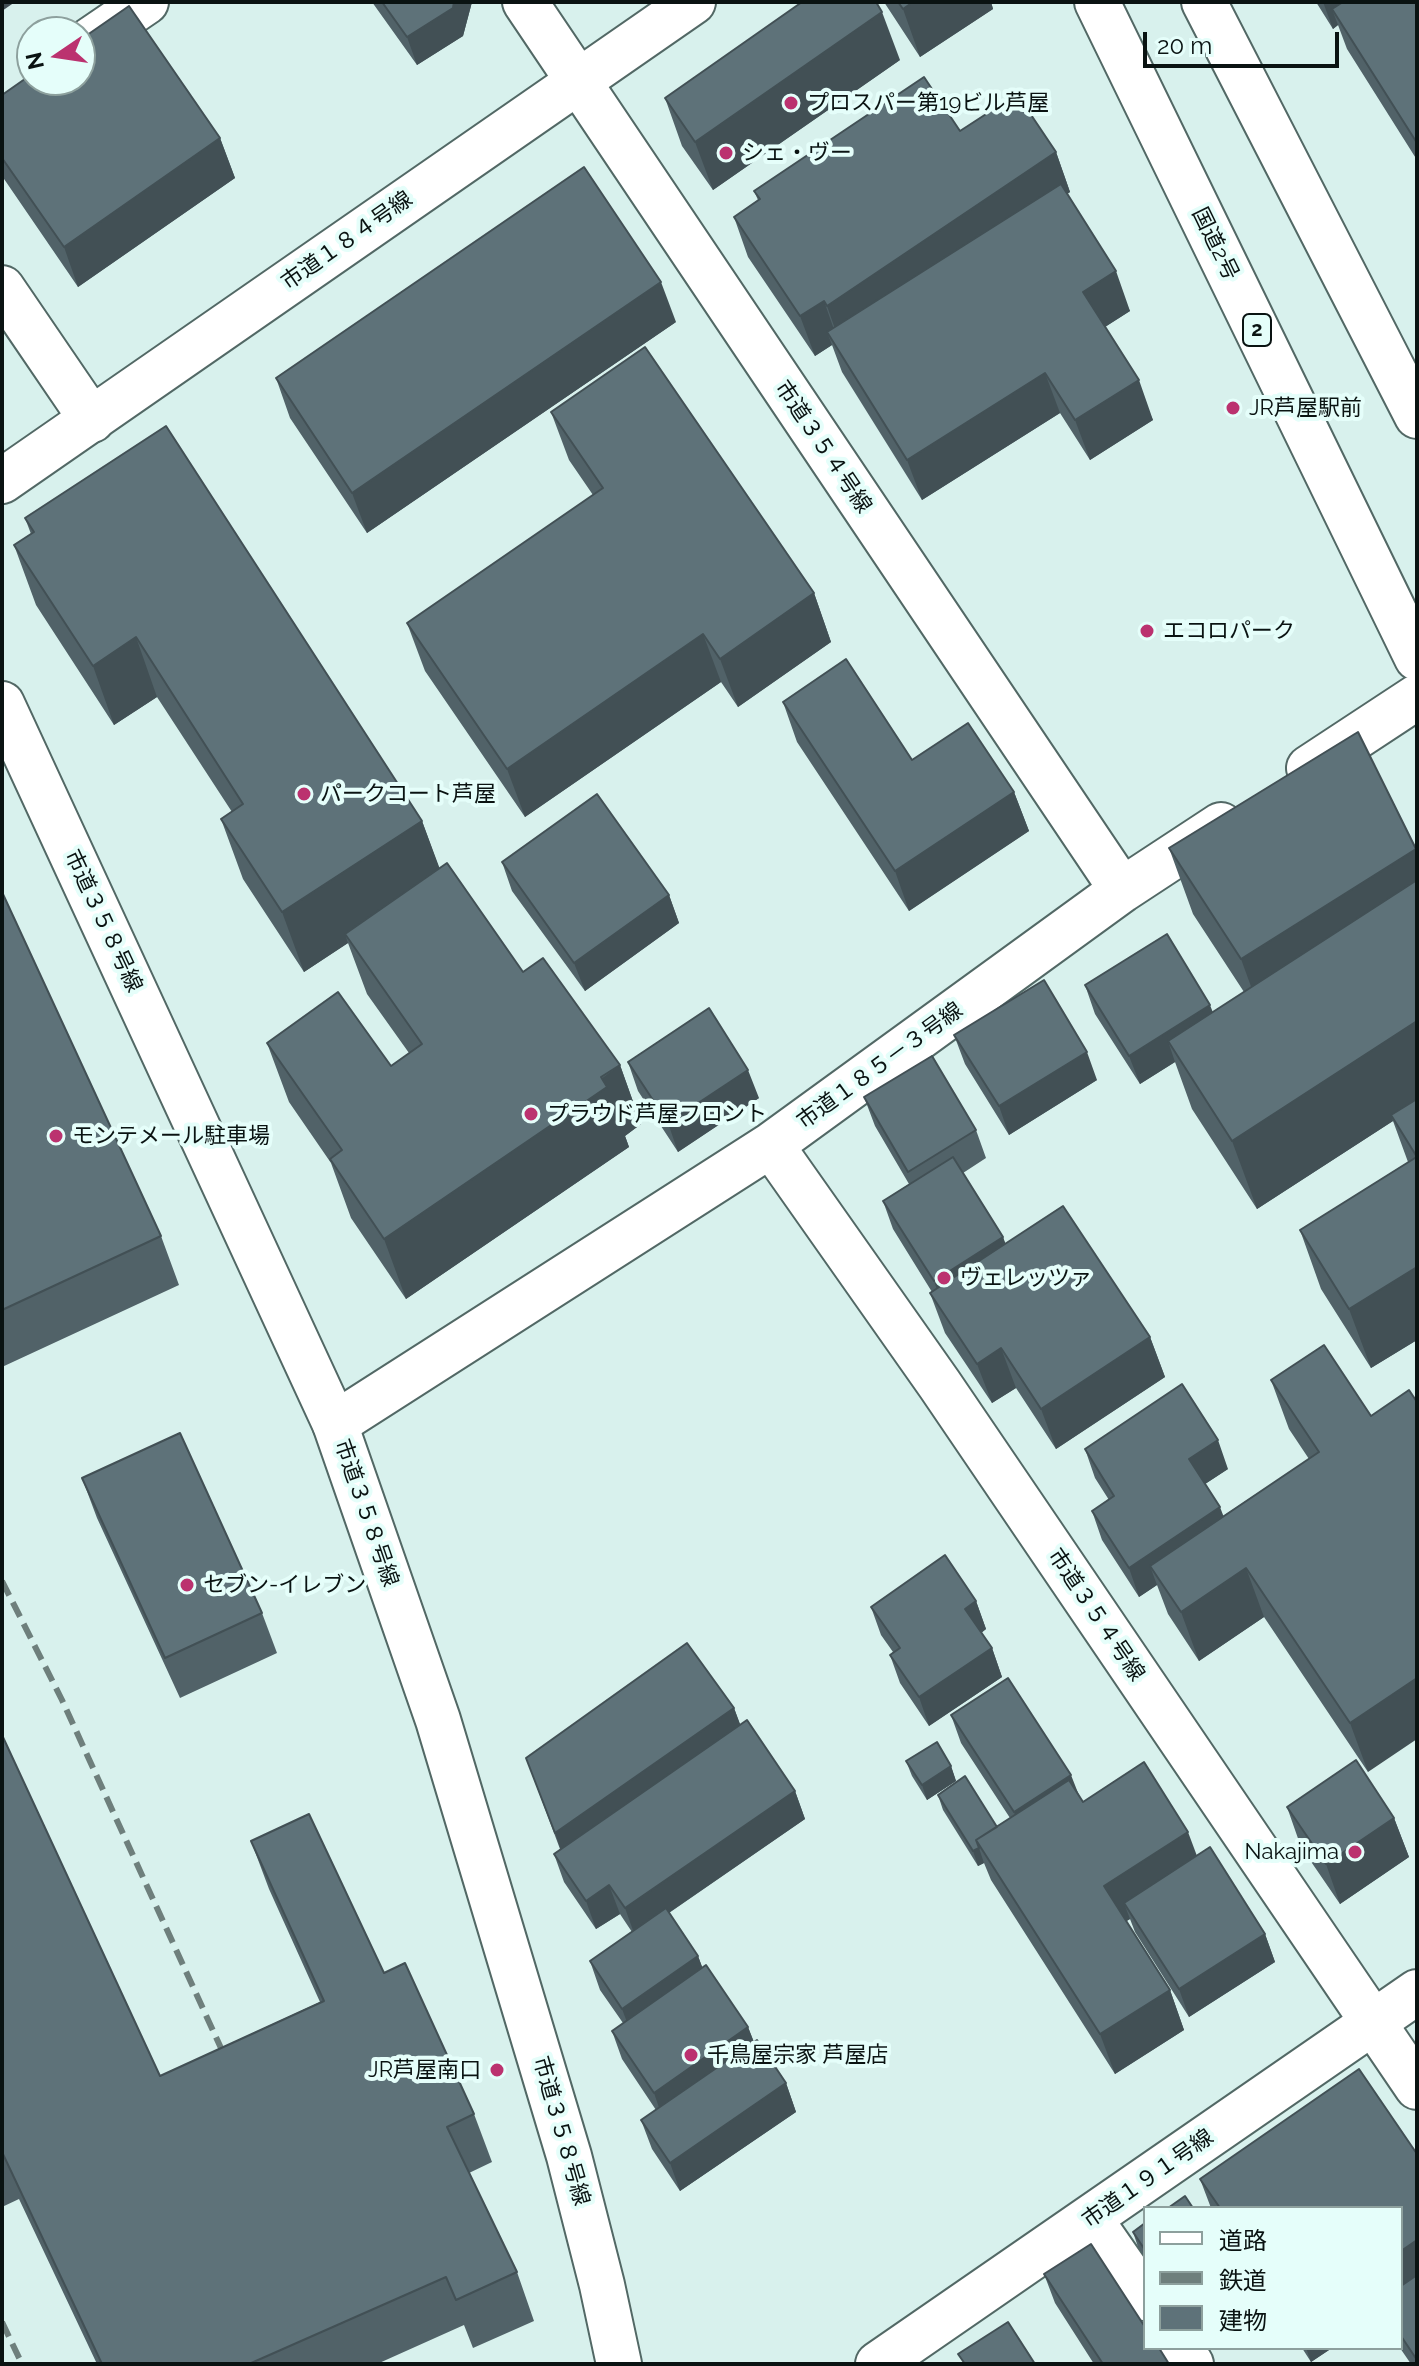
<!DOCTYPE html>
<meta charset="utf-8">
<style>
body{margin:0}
#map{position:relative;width:1419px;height:2366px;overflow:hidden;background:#d8f1ed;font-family:Raleway,"Noto Sans JP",sans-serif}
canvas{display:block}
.frame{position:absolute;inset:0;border:4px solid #0a1312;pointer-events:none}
.legend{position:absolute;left:1143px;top:2206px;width:260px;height:144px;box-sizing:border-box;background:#e5fefa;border:2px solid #8da09d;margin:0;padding:10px 14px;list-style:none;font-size:24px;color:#0a1312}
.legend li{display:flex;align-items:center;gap:16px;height:40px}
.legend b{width:40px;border:2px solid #8da09d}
.north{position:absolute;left:16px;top:16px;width:80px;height:80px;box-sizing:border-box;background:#e5fefa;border:2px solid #8da09d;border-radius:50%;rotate:257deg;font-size:22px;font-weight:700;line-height:32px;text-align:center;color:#0a1312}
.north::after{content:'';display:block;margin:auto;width:28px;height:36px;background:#bb326f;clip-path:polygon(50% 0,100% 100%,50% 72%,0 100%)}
.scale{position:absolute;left:1143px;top:32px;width:196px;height:36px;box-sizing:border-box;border:4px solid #0a1312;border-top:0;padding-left:10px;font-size:24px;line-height:28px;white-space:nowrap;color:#0a1312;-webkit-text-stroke:6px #e5fefa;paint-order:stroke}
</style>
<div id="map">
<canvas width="1419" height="2366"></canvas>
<div class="frame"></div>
<ul class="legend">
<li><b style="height:10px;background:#fff"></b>道路</li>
<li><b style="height:10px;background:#6e7f7c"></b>鉄道</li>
<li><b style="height:22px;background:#5e7279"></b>建物</li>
</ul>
<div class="north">N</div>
<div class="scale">20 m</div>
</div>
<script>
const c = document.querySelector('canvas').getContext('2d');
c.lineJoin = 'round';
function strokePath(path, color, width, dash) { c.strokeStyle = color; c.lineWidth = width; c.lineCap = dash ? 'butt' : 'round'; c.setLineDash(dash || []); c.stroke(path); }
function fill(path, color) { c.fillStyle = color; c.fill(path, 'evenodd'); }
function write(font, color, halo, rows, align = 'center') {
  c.font = font + ' Raleway,"Noto Sans JP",sans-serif'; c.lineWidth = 8; c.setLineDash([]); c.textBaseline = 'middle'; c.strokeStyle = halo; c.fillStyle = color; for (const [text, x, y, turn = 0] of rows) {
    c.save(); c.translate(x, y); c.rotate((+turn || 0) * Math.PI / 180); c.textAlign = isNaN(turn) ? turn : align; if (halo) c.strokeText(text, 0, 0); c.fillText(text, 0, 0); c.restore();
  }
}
const street = new Path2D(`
 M525,2L1122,890
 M80,47L146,2
 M2,288L92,420
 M1309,768L1417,697
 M771,1145L940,1385L1417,2087
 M335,1424L771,1145L1122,890L1221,825
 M1090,2219L1145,2298
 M1180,2348L1191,2364`);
const secondary = new Path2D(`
 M2,481L693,2
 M2,704L335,1424L438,1720L569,2156L602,2285L619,2364
 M878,2364L1417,1992`);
const highway = new Path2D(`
 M1097,2L1417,658
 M1204,2L1417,416`);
const rail = new Path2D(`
 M2,1581L62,1700L231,2070
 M2,2322L22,2364`);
const wall = new Path2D(`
 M372,2H472L463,36L417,65Z
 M884,2H991L993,9L920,57Z
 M1316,2H1417V160L1347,49L1338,25L1333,29Z
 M900,60L713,190L682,146L665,98Z
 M2,95L220,138L235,178L78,287L2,176Z
 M960,131L1056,152L1070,192L1067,194L1130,311L1105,327L1153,420L1090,460L1060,413L922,500L842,372L832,345L815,356L748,257L734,217L758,200L754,191Z
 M676,322L367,533L290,418L276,378Z
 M551,412L814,593L831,642L738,707L721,682L525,817L425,671L407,623L593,495L569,460Z
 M25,518L422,821L439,868L523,972L620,1065L641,1124L625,1136L629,1147L406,1299L351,1218L331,1163L289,1102L267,1043L391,1066L409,1053L367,994L348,943L304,972L243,879L221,819L232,812L157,697L114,725L36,605L14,545L31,534Z
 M783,702L912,760L1014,792L1029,831L909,911L797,742Z
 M1358,732L1417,852V1340L1371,1368L1321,1289L1300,1230L1408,1162L1393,1121L1257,1209L1192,1109L1175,1062L1140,1084L1095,1014L1085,985L1213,1012L1244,992L1193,914L1169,848Z
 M502,862L669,895L679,923L585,991L512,891Z
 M2,892L161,1236L179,1285L2,1367Z
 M954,1035L1097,1080L1009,1135L965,1064Z
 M628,1062L759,1098L678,1152L638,1091Z
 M864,1097L976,1130L986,1158L963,1173L1003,1237L1005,1244L1150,1337L1165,1377L1056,1449L1016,1388L992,1403L945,1333L930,1293L932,1292L893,1229L883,1201L909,1184L875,1126Z
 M1324,1345L1368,1772L1264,1617L1199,1661L1168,1614L1157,1585L1139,1597L1102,1540L1092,1511L1109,1500L1095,1478L1085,1449L1228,1469L1205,1484L1223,1516L1309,1459L1289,1429L1271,1380Z
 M82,1478L262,1613L277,1653L180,1698L97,1518Z
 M976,1601L986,1629L981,1633L992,1648L1002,1677L929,1726L900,1683L890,1655L893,1652L881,1635L871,1607Z
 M734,1708L740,1725L795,1791L805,1819L669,1913L698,1956L702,1967L748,2027L754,2042L786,2083L796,2112L680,2191L652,2149L641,2120L656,2110L622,2059L612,2031L623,2023L600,1990L590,1961L632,1932L620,1914L596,1929L564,1882L554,1854L560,1849L526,1758Z
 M951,1715L1079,1796L1083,1802L1197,1856L1265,1934L1275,1962L1189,2017L1135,1932L1130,1919L1126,1921L1170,1990L1184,2030L1115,2074L991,1880L984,1863L978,1866L943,1810L938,1795L997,1827L1010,1818L961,1743Z
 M2,1735L160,2076L320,2002L269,1889L251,1841L384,1973L474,2114L492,2162L469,2173L517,2272L534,2321L473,2348L464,2325L377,2364H97L19,2199L2,2207Z
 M906,1761L951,1766L956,1781L927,1800L912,1776Z
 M1287,1807L1394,1818L1409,1857L1340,1904L1301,1847Z
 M1417,2154V2364H1411L1400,2348H1401V2208H1211L1200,2179Z
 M1145,2223V2257L1138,2247L1133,2232Z
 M1044,2274L1169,2364H1094L1055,2303Z
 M1302,2348H1332L1311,2362Z`);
const shadedWall = new Path2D(`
 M2,2H15L2,11Z
 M454,2H472L463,36L417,65L407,37Z
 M913,2H991L993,9L920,57L903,9Z
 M1323,2H1374L1332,9L1338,25L1333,29Z
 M882,12L900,60L713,190L695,142Z
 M220,138L235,178L78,287L64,247Z
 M1056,152L1070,192L841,346L827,306Z
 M1116,271L1130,311L1097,332L1083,292Z
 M661,282L676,322L367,533L352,493Z
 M824,301L838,341L827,332L832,345L815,356L800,316Z
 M1045,373L1060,413L922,500L907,460Z
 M1139,380L1153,420L1090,460L1075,420Z
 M814,593L831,642L738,707L720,659Z
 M703,634L721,682L525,817L507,769Z
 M136,637L157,697L114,725L93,666Z
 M1014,792L1029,831L909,911L895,871Z
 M422,821L444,880L345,934L348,943L304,972L282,912Z
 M1416,849L1417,930L1265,1025L1241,959Z
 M669,895L679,923L585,991L574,963Z
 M1210,1005L1221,1033L1168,1041L1175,1062L1140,1084L1129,1056Z
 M1417,1021V1105L1391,1115L1393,1121L1257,1209L1232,1141Z
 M1087,1052L1097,1080L1009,1135L999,1106Z
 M620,1065L641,1124L625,1136L629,1147L406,1299L384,1239Z
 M748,1070L759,1098L678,1152L668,1123Z
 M1003,1237L1014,1266L944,1310L934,1281Z
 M1417,1267V1340L1371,1368L1349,1309Z
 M1150,1337L1165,1377L1056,1449L1041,1409Z
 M1001,1348L1016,1388L992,1403L977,1364Z
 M1218,1440L1228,1469L1199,1488L1189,1459Z
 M1220,1507L1231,1536L1150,1566L1157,1585L1139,1597L1129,1568Z
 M1246,1568L1264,1617L1199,1661L1181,1612Z
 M976,1601L986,1629L975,1638L965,1609Z
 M992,1648L1002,1677L929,1726L919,1697Z
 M1417,1678V1739L1368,1772L1350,1723Z
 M734,1708L745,1737L565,1862L555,1833Z
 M951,1766L956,1781L927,1800L922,1785Z
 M1071,1775L1082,1803L1024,1841L1014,1812Z
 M795,1791L805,1819L635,1936L625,1908Z
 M1394,1818L1409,1857L1340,1904L1326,1864Z
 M1188,1832L1203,1872L1124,1903L1130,1919L1119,1926L1104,1886Z
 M979,1848L984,1863L978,1866L973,1851Z
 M609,1885L620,1914L596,1929L586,1901Z
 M1265,1934L1275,1962L1189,2017L1179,1989Z
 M698,1956L709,1985L633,2038L622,2009Z
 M1170,1990L1184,2030L1115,2074L1100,2034Z
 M748,2027L759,2056L664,2122L654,2093Z
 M786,2083L796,2112L680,2191L670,2163Z
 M1417,2240V2290L1401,2301V2251Z
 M1306,2348H1332L1311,2362Z`);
const building = new Path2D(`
 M382,2H454L453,8L407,37Z
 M802,2H876L882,12L695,142L665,98Z
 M898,2H913L903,9Z
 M1343,2H1417V143L1332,9Z
 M129,6L220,138L64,247L2,158V95L32,74V80H80V40Z
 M924,77L960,131L1017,94L1056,152L827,306L824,301L800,316L734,217L760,199L754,191Z
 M584,167L661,282L352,493L276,378Z
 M1061,184L1116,271L1083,292L1139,380L1075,420L1045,373L907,460L827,332Z
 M645,347L814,593L720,659L703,634L507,769L407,623L603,488L551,412Z
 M166,426L422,821L282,912L221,819L243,804L136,637L93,666L14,545L34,532L25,518Z
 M846,659L912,760L968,723L1014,792L895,871L783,702Z
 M1358,732L1416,849L1241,959L1169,848Z
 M597,794L669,895L574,963L502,862Z
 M447,863L523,972L543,958L620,1065L601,1077L607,1087L384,1239L330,1159L342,1150L267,1043L338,992L391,1066L422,1044L345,934Z
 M1417,880V1021L1232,1141L1168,1041Z
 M2,892L161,1236L2,1310Z
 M1167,934L1210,1005L1129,1056L1085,985Z
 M1044,980L1087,1052L999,1106L954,1035Z
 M709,1008L748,1070L668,1123L628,1062Z
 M932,1056L976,1130L908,1172L864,1097Z
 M1417,1099V1157L1391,1115Z
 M953,1157L1003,1237L934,1281L883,1201Z
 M1415,1158L1417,1160V1267L1349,1309L1300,1230Z
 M1063,1206L1150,1337L1041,1409L1001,1348L977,1364L930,1293Z
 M1324,1345L1371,1416L1409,1390L1417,1402V1678L1350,1723L1246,1568L1181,1612L1150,1566L1319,1452L1271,1380Z
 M1182,1384L1218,1440L1189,1459L1220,1507L1129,1568L1092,1511L1114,1496L1085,1449Z
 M180,1433L262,1613L165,1658L82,1478Z
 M945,1555L976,1601L965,1609L992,1648L919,1697L890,1655L900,1648L871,1607Z
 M687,1643L734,1708L555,1833L526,1758Z
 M1008,1678L1071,1775L1014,1812L951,1715Z
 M747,1720L795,1791L625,1908L609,1885L586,1901L554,1854Z
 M2,1735L160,2076L324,2001L251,1841L309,1814L384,1973L405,1963L474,2114L447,2127L517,2272L456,2300L446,2277L249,2364H102L2,2152Z
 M937,1742L951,1766L922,1785L906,1761Z
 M1356,1760L1394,1818L1326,1864L1287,1807Z
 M1144,1762L1188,1832L1104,1886L1170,1990L1100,2034L976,1840L1069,1780L1083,1802Z
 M965,1776L997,1827L976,1840L979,1848L973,1851L938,1795Z
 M1210,1847L1265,1934L1179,1989L1124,1903Z
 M666,1908L698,1956L622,2009L590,1961Z
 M706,1965L748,2027L654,2093L612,2031Z
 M757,2040L786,2083L670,2163L641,2120Z
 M1359,2069L1417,2154V2240L1401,2251V2208H1220L1200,2179Z
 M1185,2196L1193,2208H1168Z
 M1145,2223V2250L1133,2232Z
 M1091,2244L1145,2327V2348H1159L1169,2364H1103L1044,2274Z
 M1417,2275V2360L1401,2336V2286Z
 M1008,2322L1035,2364H965L958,2354Z`);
const markers = [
 [791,103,8,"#bb326f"],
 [726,153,8,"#bb326f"],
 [1233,408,8,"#bb326f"],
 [1147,631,8,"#bb326f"],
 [304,794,8,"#bb326f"],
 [531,1114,8,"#bb326f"],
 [56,1136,8,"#bb326f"],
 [944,1278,8,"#bb326f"],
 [187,1585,8,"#bb326f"],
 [1355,1852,8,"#bb326f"],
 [691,2055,8,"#bb326f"],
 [497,2070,8,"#bb326f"]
];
const shields = [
 [1257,330,28]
];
const shieldNames = [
 ["2",1257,330]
];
const poiNames = [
 ["プロスパー第19ビル芦屋",807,103],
 ["シェ・ヴー",742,153],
 ["JR芦屋駅前",1249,408],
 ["エコロパーク",1163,631],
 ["パークコート芦屋",320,794],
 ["プラウド芦屋フロント",547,1114],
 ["モンテメール駐車場",72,1136],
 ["ヴェレッツァ",960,1278],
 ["セブン-イレブン",203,1585],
 ["Nakajima",1339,1852,"right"],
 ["千鳥屋宗家 芦屋店",707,2055],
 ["JR芦屋南口",481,2070,"right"]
];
const streetNames = [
 ["市道１８４号線",347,241,-35],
 ["国道2号",1215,244,64],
 ["市道３５４号線",823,447,56],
 ["市道３５８号線",103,921,65],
 ["市道１８５－３号線",880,1066,-36],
 ["市道３５８号線",366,1513,71],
 ["市道３５４号線",1096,1615,56],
 ["市道３５８号線",561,2131,74],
 ["市道１９１号線",1148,2179,-35]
];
strokePath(street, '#526865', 48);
strokePath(secondary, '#526865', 48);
strokePath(highway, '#526865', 48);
strokePath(street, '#fff', 44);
strokePath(secondary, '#fff', 44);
strokePath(highway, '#fff', 44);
strokePath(rail, '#6e7f7c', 6, [16, 8]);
fill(wall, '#516268');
fill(shadedWall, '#425055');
fill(building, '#5e7279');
strokePath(building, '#425055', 2);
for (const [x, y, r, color] of markers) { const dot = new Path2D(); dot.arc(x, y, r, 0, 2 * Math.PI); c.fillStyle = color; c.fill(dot); strokePath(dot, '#e5fefa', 3); }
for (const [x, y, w] of shields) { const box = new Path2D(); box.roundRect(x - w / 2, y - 16, w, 32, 6); c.fillStyle = '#e5fefa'; c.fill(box); strokePath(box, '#0a1312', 2); }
write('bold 20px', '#0a1312', null, shieldNames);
write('22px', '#0a1312', '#e5fefa', poiNames, 'left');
write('22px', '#0a1312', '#e5fefa', streetNames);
</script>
